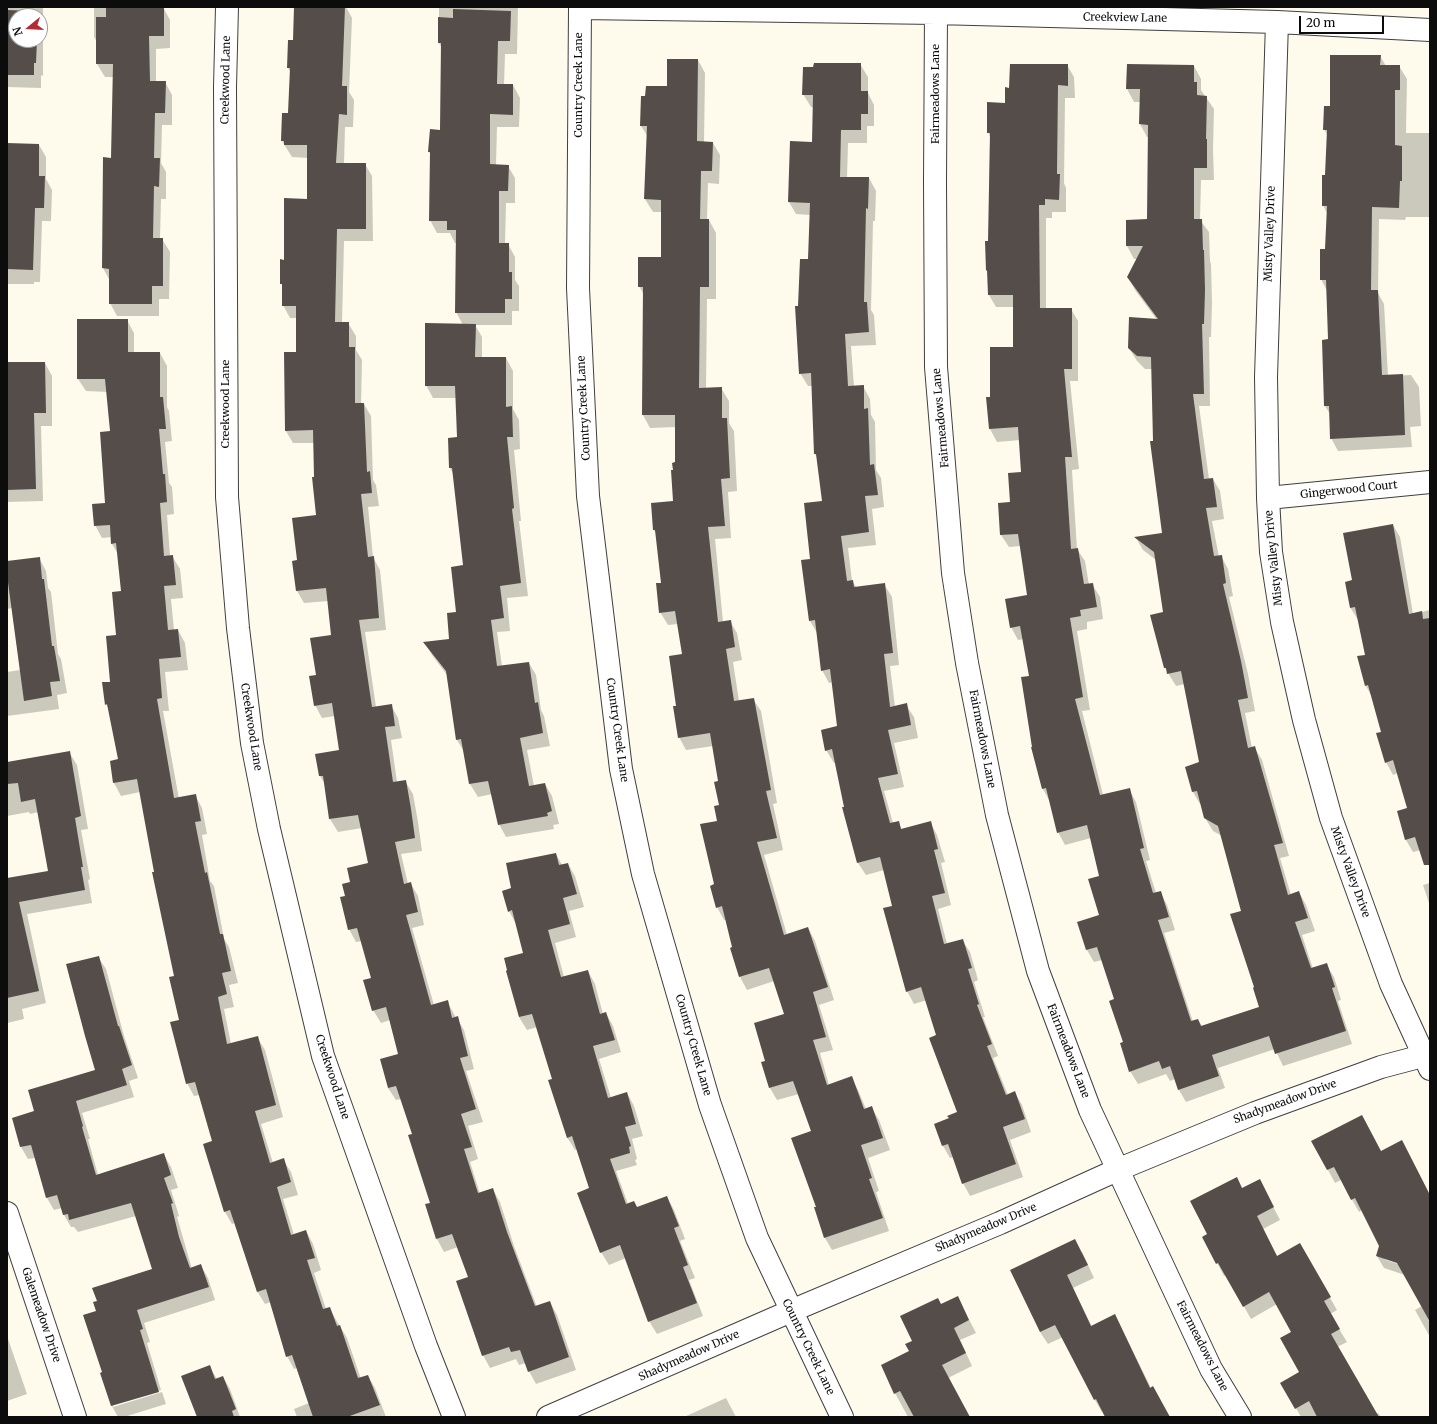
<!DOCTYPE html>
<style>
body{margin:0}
#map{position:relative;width:1437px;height:1424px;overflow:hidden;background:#fefbec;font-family:Merriweather,serif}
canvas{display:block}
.frame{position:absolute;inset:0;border:8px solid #0c0c0c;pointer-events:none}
.north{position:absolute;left:8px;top:8px;width:40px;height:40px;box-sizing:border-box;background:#fff;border:1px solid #9e9e9e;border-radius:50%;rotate:252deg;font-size:11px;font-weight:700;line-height:16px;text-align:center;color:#0c0c0c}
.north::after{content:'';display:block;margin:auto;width:14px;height:18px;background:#b52b31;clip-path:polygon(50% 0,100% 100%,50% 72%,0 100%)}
.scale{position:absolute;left:1299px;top:16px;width:85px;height:18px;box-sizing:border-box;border:2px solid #0c0c0c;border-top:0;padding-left:5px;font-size:12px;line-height:14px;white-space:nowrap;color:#0c0c0c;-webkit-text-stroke:3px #fff;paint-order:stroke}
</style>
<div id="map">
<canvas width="1437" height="1424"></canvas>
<div class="frame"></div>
<div class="north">N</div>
<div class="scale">20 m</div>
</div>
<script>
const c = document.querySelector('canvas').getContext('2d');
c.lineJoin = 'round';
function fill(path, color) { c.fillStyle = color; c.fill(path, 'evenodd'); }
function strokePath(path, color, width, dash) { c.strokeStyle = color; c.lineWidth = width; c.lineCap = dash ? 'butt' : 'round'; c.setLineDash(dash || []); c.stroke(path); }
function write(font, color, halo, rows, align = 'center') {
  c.font = font + ' Merriweather,serif'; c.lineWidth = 4; c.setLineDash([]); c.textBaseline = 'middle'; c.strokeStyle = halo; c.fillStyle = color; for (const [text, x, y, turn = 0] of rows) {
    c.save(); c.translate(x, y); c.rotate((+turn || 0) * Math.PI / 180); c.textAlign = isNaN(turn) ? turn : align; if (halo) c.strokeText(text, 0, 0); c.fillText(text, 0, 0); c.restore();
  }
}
const shadow = new Path2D(`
 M7,7H48L43,8V76L41,75V88L7,87ZM16,16H40V40H16Z
 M94,7H163L170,20V48L156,49V82H165L172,95V125H162L161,163L166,172V199H161L160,239H162L170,252L169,299H159V316H117L110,303V281L103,268L112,159L114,77H105L97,64V42L94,37Z
 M295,7H346L352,18L349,92L354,100L353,127H345L344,164H365L372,176L373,241H344L342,323H348L356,336V350L362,360L361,404H364L371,416L373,480L376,485L379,506L368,507L373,557L380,570L386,630L365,632L376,707L391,705L398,718L402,738L391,740L397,782L405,781L413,794L418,822L422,851L401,854L408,884H411L418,896L424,925L412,928L434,1005L447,1001L456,1018H457L464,1030L474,1069L466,1071L483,1122L468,1126L478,1159L470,1162L480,1194L493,1190L500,1202L514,1246L537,1307L550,1302L557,1315L576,1370L536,1384L529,1371L526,1363L519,1365L516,1359L490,1368L483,1355L469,1277L458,1247L444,1252L437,1239L426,1205L431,1203L413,1134L401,1099L396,1100L388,1088L399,1054L390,1020L381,1023L373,1010L372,978L362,941L356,942L349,929L346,897L351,883L369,864L362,828L338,832L330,819L325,784L320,776L340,751L335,716L322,718L315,705L317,676L332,636L328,601L304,603L297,591L298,561L317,516L314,443H293L286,431L297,353V318H290L283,305V288L281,283L285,261L308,200V158L292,157L282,141L289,114L291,73L288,68L294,41Z
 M439,7H521H518L517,54H505L504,85H513L520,98L519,127H497L496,165L508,166L515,178V203H506L505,244H508L515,257V280L519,286V311H512V325H475L482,337V358H506L513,371V409L519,420L520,449L514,450L521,521H519L528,596L507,598L510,631L497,632L502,666L529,663L536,675L541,710L544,716L550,746L527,750L534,786L545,784L552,796L559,824L553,825L554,829L506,837L499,824L492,794L478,797L470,784L465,753L457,740L447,675L432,655L425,643L450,640L457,613L464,566L454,475L450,468L458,438L456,398H433L426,385L463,325L456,312L457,243H455L450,233H437L430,220L431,155L429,152L431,130L441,131L442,48L439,43Z
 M1380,56L1386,66H1399L1407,79L1406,133H1430V217H1406L1405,220L1379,219L1378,293L1384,304L1388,376L1411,375L1419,387L1421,426L1410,427L1412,447L1338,451L1331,438L1330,414L1325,406L1323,341L1330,340L1327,291L1321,279L1326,250L1328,215L1323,205L1326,176L1328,136L1324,129L1331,107Z
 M698,60L705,73L704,142L713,143L720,155L719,184L708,183L707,220H709L716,233V299H707L706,388H721L729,401V423L734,431L737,491L728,492L731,538L715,539L723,622L730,621L737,633L742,660L733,662L739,701L753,699L761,711L777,803L773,804L783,850L764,855L787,935L808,928L815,941L834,1000L819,1005L833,1050L820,1053L829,1085L851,1077L858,1090L866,1109L871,1107L879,1120L890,1150L868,1158L879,1191L876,1192L889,1231L832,1250L825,1238L815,1208L817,1207L812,1131L799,1094L777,1100L770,1088L767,1062L785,1015L774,981L747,990L740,977L731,948L734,947L726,920H724L717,907L715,885L718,821L720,806V781L713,746L686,750L679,737L678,707L683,655L678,624L668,625L660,612L663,584L657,535L654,530L652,504L674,502V471L676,463V427L650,428L643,415L644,295L639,286L662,258V212H653L645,199L648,137L641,126L646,97L668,87Z
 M860,64L868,77V93L874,105V126H867V143H848L847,178H869L876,191L875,221H873L871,310L874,315L876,345L851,346L854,387L863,386L870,399L871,415L875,422L876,470L881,478L884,507L872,509L876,545L848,548L852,581L857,588L884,584L892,597L899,665L890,666L895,707L906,705L914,717L918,738L894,743L904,787L884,791L893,823L898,822L902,830L930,822L937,835L945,862L941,863L951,905L938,909L947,944L962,940L970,952L978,980L974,982L985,1017H983L998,1056L993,1058L1008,1095L1015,1093L1022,1105L1031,1132L1010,1140L1023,1177L970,1196L963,1183L953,1157L950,1158L943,1146L950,1119L959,1113L927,1000L914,1004L907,991L893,907L884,870L866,875L858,863L844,808H845L836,763H834L826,750L838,727L833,682L829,683L822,670L817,633L810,621L802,561L811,560L823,502L817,457L815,454L813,386H808L800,373L799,307L809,260L811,215L796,214L789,202L813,143V107H811L803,94Z
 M1067,65L1074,77L1075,98H1065L1064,183L1066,188V212H1052V218H1046V309H1071L1078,321V381H1070L1079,469L1072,470L1077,549L1085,561L1089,585L1092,584L1100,597L1103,619L1087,622V629L1077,631L1090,710L1082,711L1103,795L1129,789L1136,802L1150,860L1146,861L1156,893L1160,892L1167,905L1175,930L1164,933L1193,1022L1198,1020L1202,1026L1260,1007L1255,988L1243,911L1222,836L1213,831L1205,818L1201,804H1200L1193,792L1200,763L1185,684L1176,686L1165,668L1164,613L1156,560L1143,550L1136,538L1163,533L1154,442L1152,369H1145L1137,361L1129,348L1157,320L1135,290L1128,277L1138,259H1134L1127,246L1148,220L1149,137H1147L1140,124V102H1134L1127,89L1128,65L1194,66L1201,79V90L1214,109L1213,150L1214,180H1201L1200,220L1209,232L1210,261L1211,264L1212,303L1211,337H1209L1210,406H1199L1209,479H1213L1220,491L1224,519L1212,521L1219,557L1221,556L1228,569L1233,596L1229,597L1248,674L1255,711L1245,713L1252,748L1254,747L1262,760L1289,856L1280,858L1291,895L1299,892L1306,905L1315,931L1302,935L1313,969L1326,964L1334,977L1341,1000L1338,1001L1352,1044L1283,1066L1275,1049L1218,1068L1225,1088L1186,1102L1179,1090L1175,1079L1170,1081L1166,1074L1138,1084L1130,1071L1115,1000L1102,960L1094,962L1087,950L1079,923L1101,916L1100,876L1091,838L1065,845L1058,832L1050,802L1043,789L1032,748L1030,676L1024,639L1018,640L1011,627L1029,596L1021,546L1009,547L1001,535L1022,473L1020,440L997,442L990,429L987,398H991L1014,348V307H996L989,295L988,274L987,270L989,242L990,137L988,132L1006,104L1010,89Z
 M7,144L39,145L46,157V179L52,190L51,221H42L40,282H34V284H7Z
 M127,320L134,333V353H160L167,366V407L169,411L172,441L165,442L169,483L172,487L174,514L167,515L170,556H172L180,569L183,598L171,599L174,630H178L185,643L188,670L165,672L169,711H163L179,799L195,795L202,808L207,834L202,835L210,881L214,886L224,939L229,947L238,983L229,985L234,1007L224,1009L231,1044L257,1037L265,1050L283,1117L261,1124L273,1163L283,1160L291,1172L298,1195L283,1199L294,1235L306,1231L313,1244L321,1270L314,1273L326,1309L329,1308L347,1338L361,1379L368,1376L375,1388L386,1417H297L294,1409L309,1403L297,1368L294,1369L287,1356L271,1302L265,1304L257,1291L235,1223L232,1224L225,1212L213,1142L200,1095L194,1096L187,1083L176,976L140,792L121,796L114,783L112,762L119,760L110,711L106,704L111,683L122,592L118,554L112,544V537L102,538L95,525L106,504L111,432L108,392L86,391L78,379Z
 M7,363H45L52,376V426H41L43,501L7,502Z
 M1393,525L1400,537L1413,614L1430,610V867L1425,849L1413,852L1406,840L1408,809L1398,773L1393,775L1386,762L1382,732L1372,697L1366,686V655L1358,620L1350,607L1353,581Z
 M39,558L46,571L48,588L51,592L58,654L61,659L67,693L57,695L59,709L7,716V672L20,670L12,608L7,609V562Z
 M69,752L77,765L88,829L81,830L90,879L88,880L92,903L27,914L46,1003L22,1009L24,1019L7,1023V879L49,872L39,812L30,814L29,812L7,816V762L8,763Z
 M556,854L562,865L568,864L575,876L584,907L569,911L576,937L555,943L564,977L588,971L595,984L603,1014L606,1013L613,1026L621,1052L599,1059L611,1098L627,1093L634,1106L643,1136L632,1139L637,1159L635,1160L637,1165L616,1171L628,1204L637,1208L667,1197L674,1210L685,1239L680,1241L695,1278L689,1280L703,1316L657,1334L649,1321L626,1258L609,1265L601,1252L579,1193L590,1189L577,1149L575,1150L567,1137L553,1080L537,1027L527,1030L519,1017L505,959L525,953L516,924L509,911L513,888Z
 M1430,883V906L1423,885Z
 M98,957L106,969L124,1036L138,1078L129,1081L134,1097L82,1113L90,1139H88L98,1175L164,1155L171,1167L178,1188L171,1190L179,1216L177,1217L192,1269L201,1266L208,1278L215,1300L144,1323L150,1342L147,1343L161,1390L113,1404V1407L162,1392L166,1404L124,1417H118L112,1406L103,1373L97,1312L98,1301L154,1270L136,1216L78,1232L74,1227H71L64,1215L62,1208L54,1210L47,1198L35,1158L28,1159L21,1147L13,1119L35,1112L97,1071Z
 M1362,1116L1381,1152L1430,1195V1337L1415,1310L1422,1306L1405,1275L1384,1268L1377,1256L1380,1246L1362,1210L1359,1212L1341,1180L1335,1183L1313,1142ZM1383,1257L1402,1263L1401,1265L1386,1260Z
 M1242,1189L1266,1193L1280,1220L1263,1229L1277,1257L1300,1245L1337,1310L1330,1314L1347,1342L1337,1347L1376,1414L1378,1413L1381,1417H1301L1282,1383L1300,1373L1292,1332L1277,1304L1251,1319L1226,1275L1224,1276L1204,1237L1208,1235Z
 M1082,1252L1094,1278L1073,1288L1092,1327L1115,1315L1151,1388L1169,1417H1106L1103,1411L1102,1412L1095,1400L1063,1337L1048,1344L1040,1332L1011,1271Z
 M958,1298L976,1333L960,1340L972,1366L948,1378L969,1417H908L895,1393L913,1341L941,1306Z
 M7,1336L27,1394L7,1401Z
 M209,1366L217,1379L223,1377L230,1389L240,1417H198Z
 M726,1398L736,1417H684Z`);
const building = new Path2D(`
 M106,7H164V36H149L150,81H166L165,113H155L154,158H160L159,187L154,186L153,238H163V286H152V304H109V269L102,268L103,157L111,158L113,64H96V17H106Z
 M294,7H345L342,86H347V115L339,114L336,163H366V229H337L335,322H349V347H355V403H364L367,472L370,471L372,493L361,494L368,557L374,556L379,618L359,620L372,707L392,704L395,726L385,727L393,782L406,780L411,809L415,838L395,842L404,884L411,882L418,912L406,915L431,1005L448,1000L452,1018L458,1016L468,1056L460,1058L476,1109L461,1114L472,1147L464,1149L478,1193L493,1188L507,1232L535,1306L550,1301L569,1357L528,1372L520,1350L511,1352L509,1347L482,1356L456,1281L468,1277L452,1234L436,1239L425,1204L430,1203L408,1135L412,1134L396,1086L388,1088L380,1059L398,1054L386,1007L372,1011L363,980L371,978L357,928L348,930L340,897L345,896L342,884L350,882L347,868L368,863L358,815L329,819L323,776H319L315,754L339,750L332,703L314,706L309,676L316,675L310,638L331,635L326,588L296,591L292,561L297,560L292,518L316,515L312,477H314L313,430L285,431L284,352H296V306H282V284H280V259L284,260V198L307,199V145H284V141H281L282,113H288L290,68H287L288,40H293Z
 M453,9L511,11L510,41H498L497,84H513V115L490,114V164L509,165L508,191H499V243H509V272H512V299H505V313H455L456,230H447V221H429L430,152H428L430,129L440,130L441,43H438V17L453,18Z
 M7,10L34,11L33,16H16V40H37L36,63H34V75H7Z
 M1330,55H1381L1380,65H1400V90H1395V145L1402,146V181H1400L1399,208L1372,207L1371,290H1378L1382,375L1403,374L1405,435L1330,439L1329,406H1324L1322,340L1328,339L1326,280H1320V249H1325L1327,206H1322V175H1325L1327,130H1323L1324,106H1330Z
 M667,59H698L697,141L713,142L712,171H701L700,219H709V287H700L699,388L722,387V418H727L730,478L721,479L725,526L708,527L718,622L731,620L735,647L726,649L734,701L754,698L771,790L766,791L777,838L757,842L784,935L808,927L828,987L813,992L826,1037L813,1040L827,1085L852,1076L864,1109L872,1106L883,1138L861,1145L872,1178L869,1179L883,1218L824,1238L814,1207H816L791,1138L811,1131L793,1081L769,1088L761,1062L765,1061L754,1023L784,1014L769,968L739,977L730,948L732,947L722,906L716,908L710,886L714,884L700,824L717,821L714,806L719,805L714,782L718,781L710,733L678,738L673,706H676L669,656L682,654L675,611L659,613L656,583H661L655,530H653L651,503L673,501L671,470H673L672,463L675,462V415H642L643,287H638V257H661V200L644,199L647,126H640L641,96H645L646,86H667Z
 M814,63H861V91H868V114H861V130H841L840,177H869L868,209L866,208L864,302H867L869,332L845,334L848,386L864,385V409L868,408L870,465L874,464L878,495L865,496L869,532L841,536L847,581L853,580L854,587L885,583L893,653L884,654L890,707L907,703L911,725L888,730L898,774L878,778L890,823L899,821L901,829L931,821L938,849L934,850L945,893L932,896L944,944L963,939L972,968L968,969L979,1004L977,1005L992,1044L987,1046L1006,1095L1015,1091L1025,1119L1003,1127L1016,1164L962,1184L948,1144L942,1146L934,1124L949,1118L947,1116L957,1112L929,1038L936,1035L921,987L906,992L883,908L892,906L880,857L857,863L842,807H844L832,749L825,751L821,730L837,726L830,669L821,671L815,620L809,621L801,560L810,559L804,503L822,501L816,454H814L811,373L799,374L795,306H798L800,259H808L810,203L788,202L790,141L812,142L813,95H802L803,67H813Z
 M1010,64H1068V86L1058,85L1057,174H1060L1059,200L1045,199V205H1039L1040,308H1072V369H1064L1072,457H1065L1071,549L1078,548L1084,584L1093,583L1097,607L1080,610L1081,616L1070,618L1083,697L1075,699L1100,795L1130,788L1144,848L1140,849L1153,893L1161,891L1169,917L1158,920L1191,1021L1198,1019L1201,1026L1259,1007L1253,988L1254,987L1230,914L1241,911L1218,826L1204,818L1197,791L1192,792L1185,767L1199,762L1181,671L1167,674L1166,668H1164L1150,615L1163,612L1154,552L1134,537L1162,533L1150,441H1153L1151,357L1137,356L1128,348L1129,317L1158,319L1127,277L1143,246H1126V220L1147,219L1148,125L1139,124L1140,89H1126L1127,64L1194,65V82H1197V95L1207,96L1206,139H1207V168H1194V219H1202L1203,250H1204L1205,290L1204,324H1202L1204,394H1193L1204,479L1213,478L1217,507L1206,508L1214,556L1222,555L1226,583L1223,584L1241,661L1248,698L1238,700L1248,748L1255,746L1275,815L1283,843L1274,845L1288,895L1299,891L1308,918L1295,922L1311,968L1327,963L1335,987L1332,988L1346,1031L1275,1054L1269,1036L1212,1055L1219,1076L1178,1090L1170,1066L1162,1069L1159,1061L1129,1072L1120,1043L1123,1042L1109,1001L1114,999L1097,947L1086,950L1077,922L1099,915L1088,879L1099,876L1087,825L1057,833L1046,788L1042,789L1031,747H1032L1021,677L1029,676L1020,626L1010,628L1005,599L1027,595L1018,534L1000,535L998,503L1010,502L1008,473L1021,472L1018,427L989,429L986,397H990V347H1013V295H988L987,270L986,271L985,241H988L990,133H987V102L1005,103V87L1009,88Z
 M7,143L39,144V176H45L44,208H35L33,270L7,269Z
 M77,319H128V352H160V397H163L166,429H159L163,474H165L167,502L160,503L164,556L173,555L176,585L164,586L168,630L178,629L181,657L159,659L162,698L157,699L174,798L196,794L201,821L195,822L205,873L207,872L220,934H223L231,971L222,973L227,994L218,997L227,1044L258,1036L276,1105L255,1111L270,1163L284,1158L291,1182L277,1187L291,1235L306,1230L315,1258L307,1260L323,1309L330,1307L337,1326L340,1325L358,1378L368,1375L380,1405L347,1417H313L292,1355L286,1357L266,1289L257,1292L230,1210L224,1212L203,1144L212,1141L195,1082L186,1084L170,1022L179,1020L169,977L174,976L152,872H154L137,779L113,783L110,761L118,759L107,704L105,705L102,682H110L106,636L116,635L112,592L121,591L116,543L111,544L110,525L94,526L92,504L105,503L100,432L110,431L105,379H77Z
 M425,323L476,324L475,357H506V407L512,406L513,437H507L514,508L512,509L521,583L500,586L504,618L491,620L497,666L529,662L535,703L538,702L543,733L520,738L529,786L545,783L552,811L547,813L548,816L498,825L488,781L469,784L461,739L456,740L446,671L423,642L449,639L447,613L456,612L451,567L463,565L452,468H449L448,438L457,437L455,386H425Z
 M7,362H45L46,413H34L36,489L7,490Z
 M1393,524L1409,614L1422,611L1423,619L1430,618V865H1424L1415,837L1405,840L1397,811L1407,808L1393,760L1385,763L1376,733L1381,732L1368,685L1365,686L1357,656L1365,655L1355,607L1350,608L1345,582L1352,580L1343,533Z
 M40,557L42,579H44L52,646H54L60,681L50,682L52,696L24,701L7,575V561Z
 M70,751L81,816L75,818L83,867H81L85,890L19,902L39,991L7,998V878L48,871L35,799L21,802L18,783L7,784V762Z
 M556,853L559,865L568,863L577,894L563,898L570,924L548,930L561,977L588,970L600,1014L606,1012L615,1040L593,1046L608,1098L627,1092L636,1124L625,1127L631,1146L629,1147L630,1153L610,1159L626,1204L634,1201L637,1207L667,1196L679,1226L674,1228L688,1265L683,1267L697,1303L648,1322L620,1245L600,1253L577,1193L589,1188L572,1136L567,1138L548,1080L552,1079L532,1014L519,1017L506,971L507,970L504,958L523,953L512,910L508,912L502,891L511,888L506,863Z
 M99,956L118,1026H119L132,1065L122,1069L127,1085L76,1101L83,1126L82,1127L96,1175L164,1153L171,1175L164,1178L173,1203L171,1204L179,1237L190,1268L201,1264L209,1287L137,1310L143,1329L140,1330L159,1392L111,1406L100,1373L102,1372L83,1315L96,1311L93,1302L97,1301L92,1288L152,1269L131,1203L69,1220L68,1214L63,1215L57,1195L46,1198L31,1145L20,1147L12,1118L34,1111L28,1090L95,1070L85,1036L66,964Z
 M1362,1115L1381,1151L1402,1140L1430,1195V1322L1397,1263L1376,1256L1379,1246L1355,1198L1351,1200L1334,1167L1327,1170L1311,1141Z
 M1237,1177L1242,1188L1260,1179L1274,1207L1257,1216L1277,1256L1300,1243L1331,1297L1324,1301L1340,1329L1331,1334L1379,1417H1317L1309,1401L1295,1409L1280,1383L1299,1372L1280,1338L1291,1332L1269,1292L1243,1307L1218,1263L1216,1264L1202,1237L1207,1234L1190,1201Z
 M1075,1239L1088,1265L1067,1275L1091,1326L1115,1314L1150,1388L1153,1386L1170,1417H1105L1096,1399L1094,1400L1055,1325L1040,1332L1010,1270Z
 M958,1296L969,1320L954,1328L966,1353L942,1365L970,1417H914L900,1391L894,1394L881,1365L909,1351L905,1344L912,1341L900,1316L938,1298L941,1304Z
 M210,1365L215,1379L223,1376L236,1409L232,1411L234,1417H197L181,1376Z`);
const minor = new Path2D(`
 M227,7L225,87L227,497L238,628L252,743L269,829L323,1056L426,1346L454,1417
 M580,7L578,288L588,496L621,769L643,874L710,1105L757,1238L842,1417
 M580,8L936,13L1277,22L1430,30
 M936,13L935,182L936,367L953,573L967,663L997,815L1038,971L1090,1110L1211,1369L1240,1417
 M1277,22L1266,377L1268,498L1271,552L1282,622L1304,720L1331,818L1391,984L1430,1069
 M1268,498L1430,482
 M7,1213L75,1417
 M548,1417L791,1311L1000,1223L1117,1170L1255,1113L1381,1067L1430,1054`);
const streetNames = [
 ["Creekview Lane",1125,18,1],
 ["Creekwood Lane",226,80,-89],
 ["Country Creek Lane",579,85,-90],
 ["Fairmeadows Lane",936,94,-90],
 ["Misty Valley Drive",1270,234,-88],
 ["Creekwood Lane",226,404,-90],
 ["Country Creek Lane",584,408,-93],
 ["Fairmeadows Lane",941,418,-95],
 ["Gingerwood Court",1349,490,-6],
 ["Misty Valley Drive",1274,558,-96],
 ["Creekwood Lane",251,727,81],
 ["Country Creek Lane",617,730,82],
 ["Fairmeadows Lane",982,739,79],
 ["Misty Valley Drive",1350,872,70],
 ["Country Creek Lane",693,1045,74],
 ["Fairmeadows Lane",1068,1051,69],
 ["Creekwood Lane",332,1077,72],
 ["Shadymeadow Drive",1285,1102,-20],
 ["Shadymeadow Drive",986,1228,-23],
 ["Galemeadow Drive",41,1315,71],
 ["Fairmeadows Lane",1202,1346,63],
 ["Country Creek Lane",808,1347,64],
 ["Shadymeadow Drive",689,1356,-24]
];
fill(shadow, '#0003');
fill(building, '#544d49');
strokePath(minor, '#3f3f3f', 24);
strokePath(minor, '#fff', 22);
write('11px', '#0c0c0c', '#fff', streetNames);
</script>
